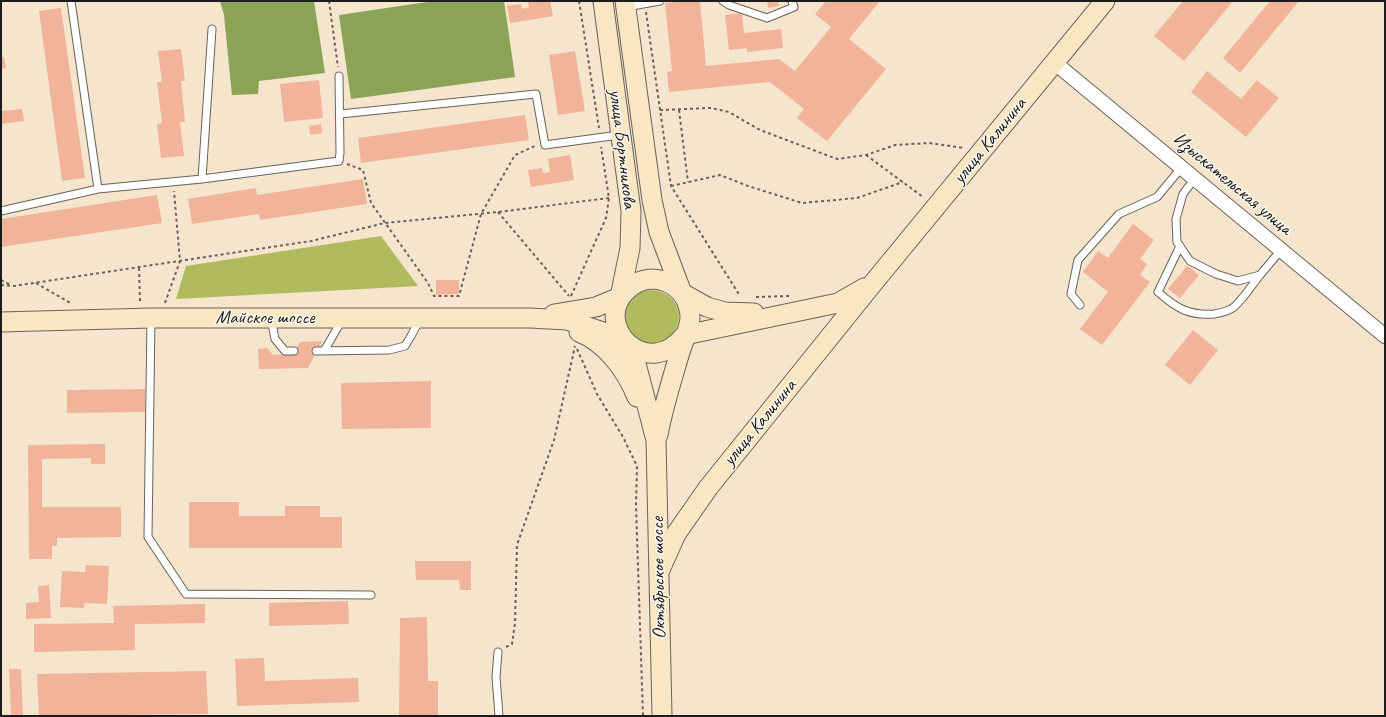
<!DOCTYPE html>
<meta charset="utf-8">
<style>
body{margin:0}
#map{position:relative;width:1386px;height:717px;overflow:hidden;background:#f5e5cd;font-family:Caveat,sans-serif}
canvas{display:block}
.frame{position:absolute;inset:0;border:2px solid #1c1c1c;pointer-events:none}
</style>
<div id="map">
<canvas width="1386" height="717"></canvas>
<div class="frame"></div>
</div>
<script>
const c = document.querySelector('canvas').getContext('2d');
c.lineJoin = 'round';
function fill(path, color) { c.fillStyle = color; c.fill(path, 'evenodd'); }
function strokePath(path, color, width, dash) { c.strokeStyle = color; c.lineWidth = width; c.lineCap = dash ? 'butt' : 'round'; c.setLineDash(dash || []); c.stroke(path); }
function write(font, color, halo, rows, align = 'center') {
  c.font = font + ' Caveat,sans-serif'; c.lineWidth = 3; c.setLineDash([]); c.textBaseline = 'middle'; c.strokeStyle = halo; c.fillStyle = color; for (const [text, x, y, turn = 0] of rows) {
    c.save(); c.translate(x, y); c.rotate((+turn || 0) * Math.PI / 180); c.textAlign = isNaN(turn) ? turn : align; if (halo) c.strokeText(text, 0, 0); c.fillText(text, 0, 0); c.restore();
  }
}
const green = new Path2D(`
 M381,236L418,286L176,299L186,266Z
 M625 317a27 27 0 1 1 54 0a27 27 0 1 1-54 0Z`);
const forest = new Path2D(`
 M220,1H314L325,73L259,81L258,94L232,95L224,15Z
 M434,1H504L515,77L351,99L339,15Z`);
const building = new Path2D(`
 M528,1H550L553,16L510,23L507,6L521,4L522,9L529,7Z
 M683,1H700L706,66L779,59L795,71L831,27L815,14L826,1H880L849,39L886,69L827,141L797,118L804,109L770,82L669,92L667,72L672,71L665,3Z
 M767,1H778L779,6L768,8Z
 M1183,1H1233L1184,61L1154,36Z
 M1270,1H1299L1240,73L1223,58Z
 M61,8L85,178L62,181L39,11Z
 M742,13L744,33L781,29L783,48L747,52V48L729,50L725,15Z
 M181,49L185,81H181L185,122H180L184,156L161,158L157,124L162,123L157,82H162L158,51Z
 M575,51L585,111L558,115L549,55Z
 M1,57H4L6,68L1,69Z
 M1207,71L1241,99L1257,80L1279,98L1246,137L1191,92Z
 M319,80L323,118L284,122L280,84Z
 M22,109L24,121L1,124V111Z
 M525,115L529,140L361,163L358,138Z
 M321,124L322,133L310,135L309,126Z
 M570,155L574,180L531,187L528,170L542,168L543,173L550,172L548,159Z
 M363,179L367,204L260,220L259,214L192,224L188,199L256,188L257,195Z
 M157,195L162,223L1,247V219Z
 M1133,224L1154,240L1140,259L1147,264L1140,275L1150,282L1102,345L1080,329L1108,292L1083,272L1098,251L1108,258Z
 M1187,266L1199,275L1180,298L1168,289Z
 M436,280H459V294L436,295Z
 M1193,330L1218,350L1190,385L1165,365Z
 M322,341L308,368L259,369L258,349L267,348L273,355L292,354L300,342Z
 M431,381V428L342,429L341,383Z
 M145,389V412L67,413V390Z
 M105,444V464H91V458L42,459V507H121V537L57,538V546H52V559H29L28,445Z
 M189,502H239V516H285V506H320V517H342V548H189Z
 M415,561H471V590H460L459,580H416Z
 M86,565L109,566L107,604L84,603V608L60,607L62,571L85,572Z
 M49,585L51,618L26,619V603L39,602L38,586Z
 M348,601L349,624L269,626V603Z
 M205,604V623L135,624V650L34,652V624L114,623L113,606Z
 M427,617L428,681H438V716H399L400,618Z
 M264,658L265,681L358,678L359,702L237,706L235,659Z
 M9,669H21L23,716H11Z
 M206,671L208,714L39,716L37,674Z`);
const path = new Path2D(`
 M329,1L338,67
 M579,1L599,128
 M646,12L671,186L740,296
 M660,110L711,108L729,112L760,130L837,159L866,155L895,145L929,143L964,148
 M679,110L688,182
 M866,155L923,197
 M347,164L363,170L371,203L428,283L434,296H459L481,214L515,155L535,146
 M671,186L720,175L748,186L802,203L857,198L903,182
 M498,212L569,296
 M139,268L140,303
 M1,280L11,285
 M36,283L72,304
 M1,285L14,286L311,241L385,223L498,212L609,198
 M571,296L606,218L609,198L601,147
 M756,297L789,296
 M165,303L180,261L174,191
 M577,349L597,394L623,437L637,466L636,506L643,716
 M506,647L512,644L515,623L517,545L554,440L575,346`);
const lane = new Path2D(`
 M71,1L98,189
 M723,1L729,5L767,18L794,7L792,1
 M626,7L660,1
 M340,114L536,94L545,145L619,135
 M1195,178L1183,194L1176,219L1177,242L1190,261L1216,274L1238,281L1260,275L1281,250
 M202,179L212,29
 M1,211L98,189L202,179L339,161L340,153L339,76
 M1180,246L1158,292C1176,308 1189,316 1214,314C1220,313 1229,311 1234,307C1244,298 1252,285 1260,275
 M1080,305L1071,294L1078,260L1119,214L1157,197L1182,167
 M151,318L148,537L186,594L371,595
 M271,318L275,339L285,351H294
 M316,351L389,350L405,346L411,336L420,319
 M324,351L342,320
 M498,652L496,677L499,716`);
const street = new Path2D(`
 M1055,63L1385,336`);
const secondary = new Path2D(`
 M603,1L631,211L630,248L620,297
 M625,1L652,200L659,232L682,293
 M682,293L707,307L725,312L754,313
 M554,314L596,307L620,297
 M1,322L151,318H530L567,320L606,333L626,343
 M579,332C606,343 626,370 637,397
 M685,335L838,303L864,288
 M626,343L635,360L656,440L662,716
 M658,435C663,407 672,380 680,352C683,342 690,327 690,317C690,311 688,305 686,300C679,287 666,279 651,279C640,280 632,284 625,292C593,325 646,383 685,335
 M659,572L676,534L708,488L874,282L1105,1`);
const streetNames = [
 ["улица Калинина",990,141,-51],
 ["улица Бортникова",622,149,83],
 ["Изыскательская улица",1232,184,40],
 ["Майское шоссе",265,318],
 ["улица Калинина",760,423,-51],
 ["Октябрьское шоссе",659,578,-91]
];
fill(green, '#afbb5d');
fill(forest, '#8ba354');
fill(building, '#f1b399');
strokePath(lane, '#68625a', 9);
strokePath(street, '#68625a', 16);
strokePath(secondary, '#68625a', 21);
strokePath(path, '#68625a', 2, [3, 3]);
strokePath(lane, '#fff', 7);
strokePath(street, '#fff', 14);
strokePath(secondary, '#f9e7c3', 19);
write('19px', '#1c1c1c', '#fbf7ec', streetNames);
</script>
